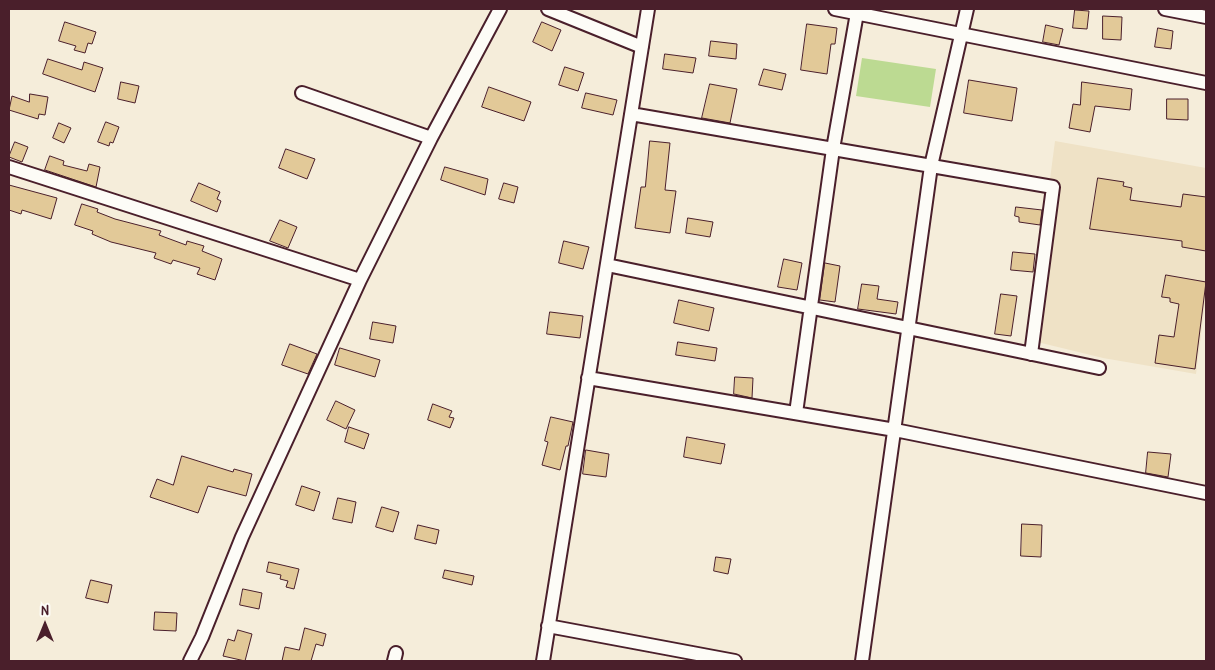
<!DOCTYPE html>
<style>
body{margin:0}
#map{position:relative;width:1215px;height:670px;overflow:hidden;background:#f5edda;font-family:"Patrick Hand",sans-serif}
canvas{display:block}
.frame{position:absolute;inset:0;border:10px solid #4a1f2b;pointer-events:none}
.north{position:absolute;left:20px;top:600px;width:50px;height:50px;-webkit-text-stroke:4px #fdfcf7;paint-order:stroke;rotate:0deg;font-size:14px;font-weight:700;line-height:20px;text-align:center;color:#4a1f2b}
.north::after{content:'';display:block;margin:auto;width:18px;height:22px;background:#4a1f2b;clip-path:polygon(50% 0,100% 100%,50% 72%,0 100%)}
</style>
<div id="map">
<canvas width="1215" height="670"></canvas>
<div class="frame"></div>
<div class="north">N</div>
</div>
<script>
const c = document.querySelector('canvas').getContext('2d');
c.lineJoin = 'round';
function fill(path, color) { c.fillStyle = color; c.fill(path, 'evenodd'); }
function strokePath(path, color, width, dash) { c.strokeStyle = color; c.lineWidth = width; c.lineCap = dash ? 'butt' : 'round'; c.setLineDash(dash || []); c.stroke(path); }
const built = new Path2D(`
 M1055,141L1206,168V296L1196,374L1103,358L1029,340Z`);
const green = new Path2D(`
 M862,58L936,69L930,107L856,96Z`);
const building = new Path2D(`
 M1075,10L1089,11L1087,29L1073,28Z
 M1103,16L1122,17L1121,40L1103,39Z
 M65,22L96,32L92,44L88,43L85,53L74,50L76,46L59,41Z
 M542,22L561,30L552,51L533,42Z
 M807,24L837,28L835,44H831L827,74L801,70Z
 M1046,25L1063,29L1059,45L1043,42Z
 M1158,28L1173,31L1171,49L1155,47Z
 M711,41L737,44L736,59L709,56Z
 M665,54L696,58L693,73L663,69Z
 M48,59L82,70L84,62L103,68L95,92L43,74Z
 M565,67L584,73L578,91L559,85Z
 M764,69L786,74L782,90L759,85Z
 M969,80L1017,88L1012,121L964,113Z
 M121,82L139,86L135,103L118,99Z
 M1082,82L1132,89L1130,110L1095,106L1090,132L1069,128L1073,104L1080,105Z
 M710,84L737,89L730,123L702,118Z
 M489,87L531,102L524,121L482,107Z
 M586,93L617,100L613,115L582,108Z
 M30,94L48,97L45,115L39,114L38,119L9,110L12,96L29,102Z
 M1167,99H1188V120L1167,119Z
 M106,122L119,127L113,143L110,142L109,146L98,142Z
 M59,123L71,128L64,143L53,138Z
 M650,141L670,143L665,190L676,191L670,233L635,228L641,187H645Z
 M15,142L28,147L22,162L9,157Z
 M286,149L315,159L307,179L279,168Z
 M50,156L64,161L63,165L87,171L89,164L100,167L96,187L45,170Z
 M445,167L488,179L485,195L441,180Z
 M1098,178L1124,182L1123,186L1132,188L1130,200L1181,207L1183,194L1206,197V251L1182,247V241L1090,229Z
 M199,183L220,192L217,199L221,201L217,212L191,201Z
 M504,183L518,187L514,203L499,199Z
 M9,185L57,198L51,219L22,210L21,214L9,210Z
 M82,204L98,209L97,212L115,219L161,231L159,235L186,245L187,241L204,246L202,251L222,259L215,280L197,274L200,268L173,260L171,264L154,258L156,253L111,242L92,234L93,231L75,225Z
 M1016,207L1042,210L1040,225L1019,222V217L1015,216Z
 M688,218L713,222L710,237L686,233Z
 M280,220L297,227L288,248L270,241Z
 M564,241L589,247L583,269L559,263Z
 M1013,252L1035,254L1033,272L1011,270Z
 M784,259L802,263L797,290L778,287Z
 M825,263L840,266L835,302L820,300Z
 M1166,275L1206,282L1195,369L1155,363L1159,335L1174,337L1179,304L1170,302V298L1162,297Z
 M862,284L879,286L877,299L898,302L896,314L858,309Z
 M1001,294L1017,296L1011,336L995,334Z
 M679,300L714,308L709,331L674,323Z
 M550,312L583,316L580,338L547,334Z
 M373,322L396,326L393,343L370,339Z
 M678,342L717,348L715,361L676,355Z
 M290,344L317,354L308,374L282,365Z
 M340,348L380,360L375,377L335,365Z
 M735,377L753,378L752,398L734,394Z
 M336,401L355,410L346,429L327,420Z
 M433,404L452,411L449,417L454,418L450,428L428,420Z
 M551,417L573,422L568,446H566L560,470L542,465L548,442L545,441Z
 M349,427L369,434L364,449L345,442Z
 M687,437L725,444L721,464L684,457Z
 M586,450L609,454L606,477L583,474Z
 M1148,452L1171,454L1168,477L1146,473Z
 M182,456L233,472L234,469L252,474L246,496L208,486L198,513L150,497L157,479L173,485Z
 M302,486L320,492L314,511L296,505Z
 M338,498L356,502L352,523L333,519Z
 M382,507L399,512L393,532L376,527Z
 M1022,524L1042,525L1041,557L1021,556Z
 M418,525L439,530L436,544L415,539Z
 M716,557L731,559L728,574L714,571Z
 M269,562L299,569L294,589L286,587L288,581L280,579L281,575L267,572Z
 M445,570L474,576L472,585L443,578Z
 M91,580L112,585L108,603L86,598Z
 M243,589L262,593L259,609L240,605Z
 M155,612L177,613L176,631L154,630Z
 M305,628L326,634L323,646L316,644L311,661H282L285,647L299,650Z
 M238,630L252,634L245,661L223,656L228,639L234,641Z`);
const minor = new Path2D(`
 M548,9L642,47
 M835,9L1206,83
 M1165,9L1206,17
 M302,93L431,138
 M631,114L1053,187L1031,354
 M9,167L360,280
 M607,265L1099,368
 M588,378L895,430L1206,493
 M796,413L833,149L857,13
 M548,626L735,661
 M190,661L202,637L242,537L360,280L431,138L500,9
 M394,661L396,653
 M543,661L648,9
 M862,661L931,166L967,9`);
fill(built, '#efe2c6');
fill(green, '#bcda92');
fill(building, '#e2c998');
strokePath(building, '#4a1f2b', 1);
strokePath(minor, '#4a1f2b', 16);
strokePath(minor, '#fdfcf7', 12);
</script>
